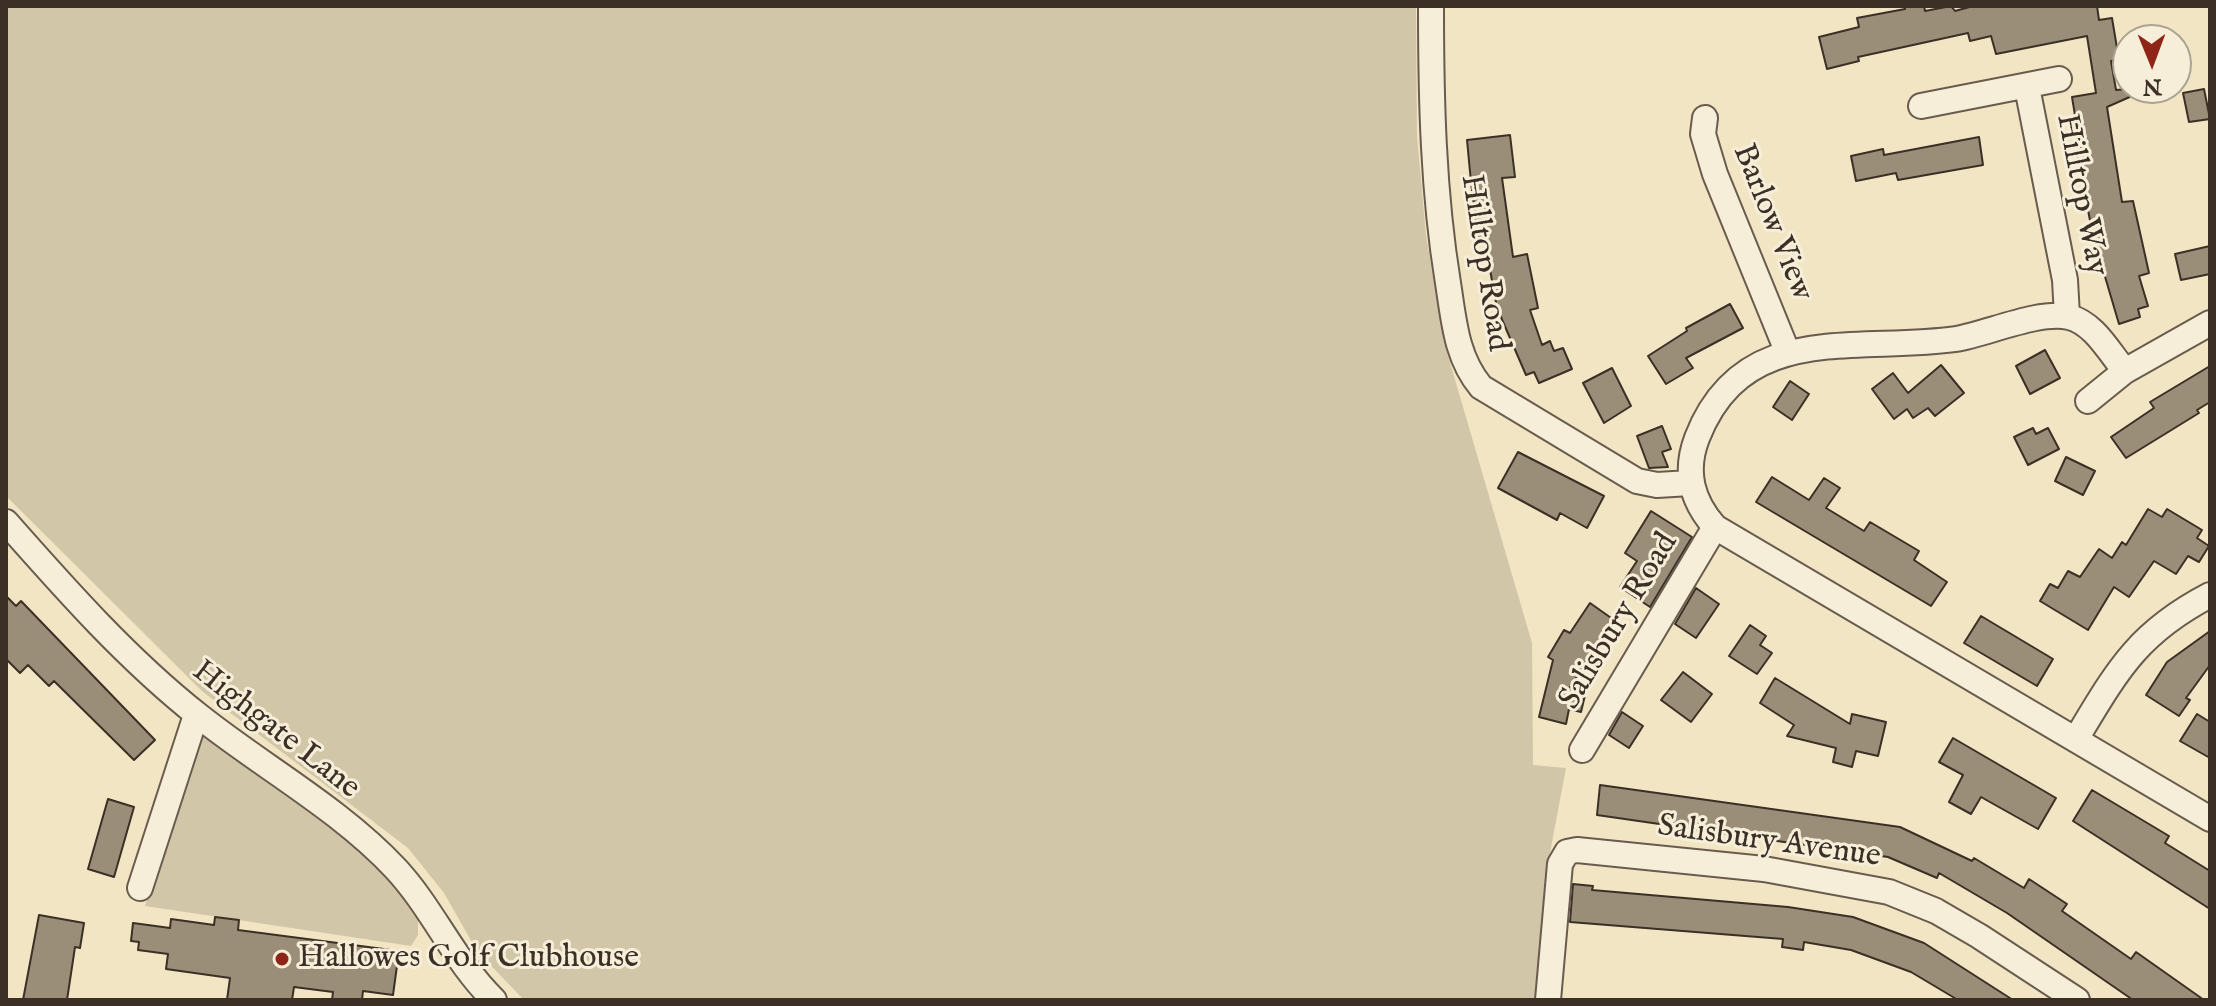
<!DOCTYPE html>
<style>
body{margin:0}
#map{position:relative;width:2216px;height:1006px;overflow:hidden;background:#f1e5c4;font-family:"IM FELL English",serif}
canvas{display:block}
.frame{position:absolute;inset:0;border:8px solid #3c2f26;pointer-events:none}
.north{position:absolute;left:2112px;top:24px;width:80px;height:80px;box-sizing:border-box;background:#f6eed9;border:2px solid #aca291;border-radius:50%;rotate:179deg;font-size:22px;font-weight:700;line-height:32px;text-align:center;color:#3c2f26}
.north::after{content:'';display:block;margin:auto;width:28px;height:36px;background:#8f2418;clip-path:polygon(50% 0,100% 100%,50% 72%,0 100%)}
</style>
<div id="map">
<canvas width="2216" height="1006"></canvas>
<div class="frame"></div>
<div class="north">N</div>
</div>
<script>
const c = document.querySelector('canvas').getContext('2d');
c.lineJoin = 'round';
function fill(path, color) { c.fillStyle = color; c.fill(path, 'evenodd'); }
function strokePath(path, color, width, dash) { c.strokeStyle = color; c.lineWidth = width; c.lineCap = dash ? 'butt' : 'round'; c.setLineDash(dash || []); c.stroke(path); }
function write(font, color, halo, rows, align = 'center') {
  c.font = font + ' "IM FELL English",serif'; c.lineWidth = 6; c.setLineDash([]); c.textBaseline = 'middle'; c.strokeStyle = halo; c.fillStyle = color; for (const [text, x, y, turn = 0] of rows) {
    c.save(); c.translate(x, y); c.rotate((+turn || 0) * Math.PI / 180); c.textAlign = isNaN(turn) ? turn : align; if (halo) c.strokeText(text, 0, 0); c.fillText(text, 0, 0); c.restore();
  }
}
const green = new Path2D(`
 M6,6H1416L1417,136L1426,235L1444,342L1532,643L1533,765L1566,768L1550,853L1539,1000H524L477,951L444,893L408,848L203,692L6,496Z
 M199,732L343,831L381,865L418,915V935L411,946L145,906Z`);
const building = new Path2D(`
 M1905,6H1924L1925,11L1951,6L1955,11L1973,6H2097L2099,20L2112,18L2119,60L2111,61L2116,90L2140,88L2141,92L2107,107L2122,202L2133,201L2149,273L2139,276L2148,306L2138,309L2140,317L2119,324L2093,236L2077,153L2081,152L2072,97L2096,93L2087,36L1996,54L1991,36L1970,41L1968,33L1858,57L1859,61L1827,69L1819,37L1859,27L1857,18L1905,9Z
 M2204,89L2210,119L2189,122L2183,93Z
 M1510,135L1515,177L1502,178L1513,257L1527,254L1538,308L1530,310L1542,345L1550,341L1554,351L1563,348L1572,369L1539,383L1534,372L1526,375L1497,308L1484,237H1478L1471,182L1467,140Z
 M1979,137L1983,165L1898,180L1896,173L1856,181L1851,156L1883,149L1884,155Z
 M2210,246V274L2181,280L2175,254Z
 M1730,304L1743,328L1686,358L1693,368L1666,384L1648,356L1687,331L1686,328Z
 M2045,350L2060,378L2030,394L2016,366Z
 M1941,365L1964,393L1935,416L1928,408L1913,418L1907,409L1894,419L1872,389L1893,373L1908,393Z
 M2210,366V402L2197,410L2199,413L2126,458L2111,437L2154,408L2150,402Z
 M1612,368L1631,406L1604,423L1583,383Z
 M1790,381L1809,394L1792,420L1773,407Z
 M1662,426L1671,449L1662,452L1668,467L1649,468L1637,436Z
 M2033,428L2036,434L2048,428L2059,449L2028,465L2014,437Z
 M1518,452L1604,496L1587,528L1560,513L1557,520L1498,488Z
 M2066,457L2095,471L2083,495L2055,481Z
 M1772,477L1809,500L1824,478L1840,488L1826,508L1864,531L1870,522L1919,551L1914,560L1947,582L1931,606L1756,502Z
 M2148,509L2162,517L2167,509L2202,530L2197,538L2209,546L2199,562L2188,556L2176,574L2154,561L2129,597L2114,587L2088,630L2040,601L2050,584L2058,588L2068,571L2080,577L2099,549L2112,558L2122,542L2126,545Z
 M1651,511L1692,537L1650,607L1620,587L1637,561L1625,553Z
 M1696,588L1719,604L1696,638L1675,624Z
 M6,596L16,606L21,601L155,740L134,760L54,681L49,686L28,665L20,673L6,659Z
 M1590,603L1614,620L1570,687L1586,691L1581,712L1569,709L1566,724L1539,717L1553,660L1548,657L1564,630L1570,633Z
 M1981,616L2053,659L2037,686L1964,643Z
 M1750,625L1766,636L1760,645L1772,653L1757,674L1729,656Z
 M2210,631V665L2186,698L2190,700L2179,716L2146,695L2167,662Z
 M1683,672L1712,694L1691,722L1661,700Z
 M1775,678L1850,724L1852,714L1886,722L1878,756L1856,751L1852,767L1833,762L1836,748L1787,736L1794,725L1760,703Z
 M1622,712L1643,726L1629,748L1609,735Z
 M2197,714L2210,722V758L2180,741Z
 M1953,738L2056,798L2038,829L1981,797L1971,814L1949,802L1963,775L1939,762Z
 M1600,785L1900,827L1972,861L1974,858L2024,888L2029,879L2067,904L2062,911L2131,959L2136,952L2204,1000H2133L2007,913L1939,873L1937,878L1888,857L1597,815Z
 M2092,790L2169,836L2165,843L2210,871V909L2073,821Z
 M108,799L134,807L114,877L88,869Z
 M1573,884L1593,886L1592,890L1788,907L1853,917L1924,943L2013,1000H1958L1911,972L1851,950L1804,942L1803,950L1782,947L1783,939L1570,922Z
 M39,915L84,923L80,948L75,947L67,1000H23Z
 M215,917L239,920L238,930L399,951L393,995L363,991L362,1000H332L333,992L294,987L292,1000H227L230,978L166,969L168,954L138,950L139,942L131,941L133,923L170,928L171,919L214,925Z`);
const street = new Path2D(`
 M1431,6C1431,99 1433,191 1448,283C1454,321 1456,357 1481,387L1637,481L1657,485L1690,483
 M2027,87L2065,280L2067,316
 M1921,106L2059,79
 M1705,118L1703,134L1715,174L1787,351
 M2125,371C2109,352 2094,323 2069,317C2039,310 1987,334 1956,339C1856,353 1743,320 1697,438C1684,472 1692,501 1715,527L2210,819
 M2088,401L2125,371L2210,323
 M6,522C66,590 128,660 199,716C263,767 340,809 396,869C433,909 454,961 494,1000
 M2076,739C2117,671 2137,633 2210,595
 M1582,750L1715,527
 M140,888L196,715
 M1548,1000L1560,864L1567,852L1577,850L1764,869L1889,892L1936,911L1979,936L2077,1000`);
const markers = [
 [282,959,8,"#8f2418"]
];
const streetNames = [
 ["Hilltop Way",2080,195,79],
 ["Barlow View",1771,223,68],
 ["Hilltop Road",1483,263,81],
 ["Salisbury Road",1620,622,-59],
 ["Highgate Lane",275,731,38],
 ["Salisbury Avenue",1769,843,8]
];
const poiNames = [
 ["Hallowes Golf Clubhouse",298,959]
];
fill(green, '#d2c6a9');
fill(building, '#9a8e78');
strokePath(building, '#3c2f26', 2);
strokePath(street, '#695c4e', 28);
strokePath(street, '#f6eed9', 24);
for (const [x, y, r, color] of markers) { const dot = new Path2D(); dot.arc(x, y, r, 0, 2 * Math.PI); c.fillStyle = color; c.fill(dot); strokePath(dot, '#f6eed9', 3); }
write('32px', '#3c2f26', '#f6eed9', streetNames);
write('32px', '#3c2f26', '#f6eed9', poiNames, 'left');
</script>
